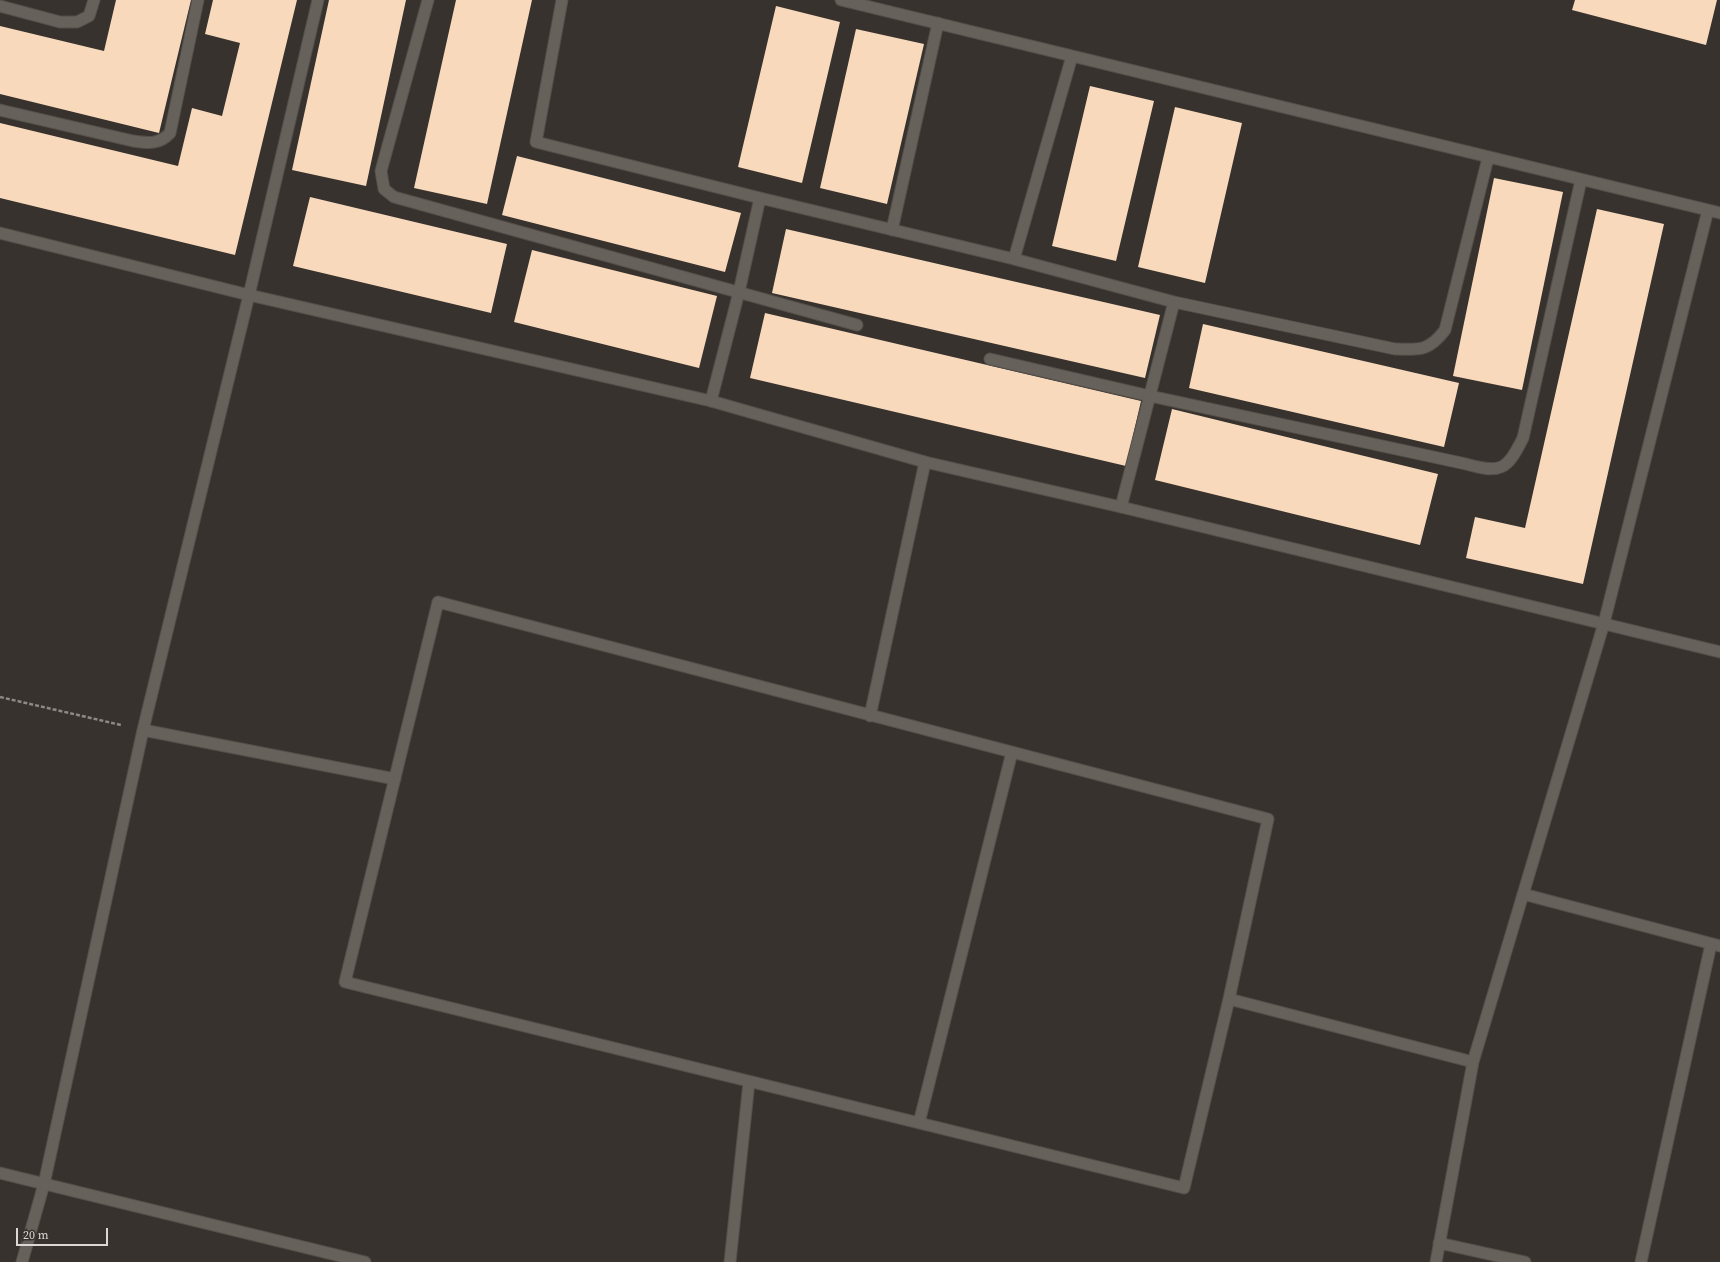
<!DOCTYPE html>
<style>
body{margin:0}
#map{position:relative;width:1720px;height:1262px;overflow:hidden;background:#37322d;font-family:"Source Serif 4",serif}
canvas{display:block}
.scale{position:absolute;left:16px;top:1228px;width:92px;height:18px;box-sizing:border-box;border:2px solid #dbd7d4;border-top:0;padding-left:5px;font-size:12px;line-height:14px;white-space:nowrap;color:#dbd7d4;-webkit-text-stroke:3px #37322d;paint-order:stroke}
</style>
<div id="map">
<canvas width="1720" height="1262"></canvas>
<div class="scale">20 m</div>
</div>
<script>
const c = document.querySelector('canvas').getContext('2d');
c.lineJoin = 'round';
function fill(path, color) { c.fillStyle = color; c.fill(path, 'evenodd'); }
function strokePath(path, color, width, dash) { c.strokeStyle = color; c.lineWidth = width; c.lineCap = dash ? 'butt' : 'round'; c.setLineDash(dash || []); c.stroke(path); }
const building = new Path2D(`
 M116,0H191L159,133L0,94V26L104,51Z
 M213,0H297L235,255L0,198V123L178,166L192,108L222,116L240,43L205,34Z
 M329,0H406L366,186L292,170Z
 M456,0H532L487,204L414,188Z
 M1575,0H1717L1706,45L1572,10Z
 M776,6L840,22L802,183L738,167Z
 M856,29L924,44L887,204L820,188Z
 M1090,86L1154,101L1116,261L1052,246Z
 M1175,107L1242,123L1205,283L1138,267Z
 M517,156L741,213L725,272L502,215Z
 M1494,178L1563,192L1522,390L1453,376Z
 M310,197L507,244L491,313L293,266Z
 M1597,209L1664,224L1583,584L1466,558L1475,517L1525,528Z
 M786,229L1160,315L1145,378L772,293Z
 M532,250L717,296L699,368L514,322Z
 M765,313L1141,401L1126,466L750,378Z
 M1203,324L1459,383L1444,447L1189,388Z
 M1172,409L1438,474L1420,545L1155,480Z`);
const path = new Path2D(`
 M0,697L121,725`);
const minor = new Path2D(`
 M428,0L381,171L384,189L394,197L857,325
 M562,0L536,142L760,198L739,292L711,401
 M841,0L1720,213
 M0,6L60,22H77L89,16L94,0
 M0,110L133,141C148,143 159,145 170,133L198,0
 M760,198L1014,259L1174,302L1121,507
 M892,230L938,23
 M1014,259L1072,56
 M1174,302L1395,349C1420,350 1429,351 1445,330L1488,158
 M990,359L1150,396L1466,464C1501,474 1507,470 1523,438L1581,180
 M438,602L1268,819L1229,999L1184,1188L345,982Z
 M870,716L925,462
 M143,730L395,779
 M1523,894L1720,946
 M1229,999L1473,1062
 M919,1123L1012,752
 M1439,1243L1525,1262
 M22,1262L44,1184L143,730L249,295L318,0
 M730,1262L749,1082
 M1436,1262L1473,1062L1604,623L1708,210
 M1641,1262L1711,944`);
const tertiary = new Path2D(`
 M0,233L249,295L711,401L925,462L1121,507L1720,652
 M0,1173L365,1262`);
fill(building, '#f8d9bc');
strokePath(minor, '#544f4a', 13);
strokePath(tertiary, '#544f4a', 13);
strokePath(path, '#8d8985', 2.5, [4, 2]);
strokePath(minor, '#67615b', 11);
strokePath(tertiary, '#67615b', 11);
</script>
